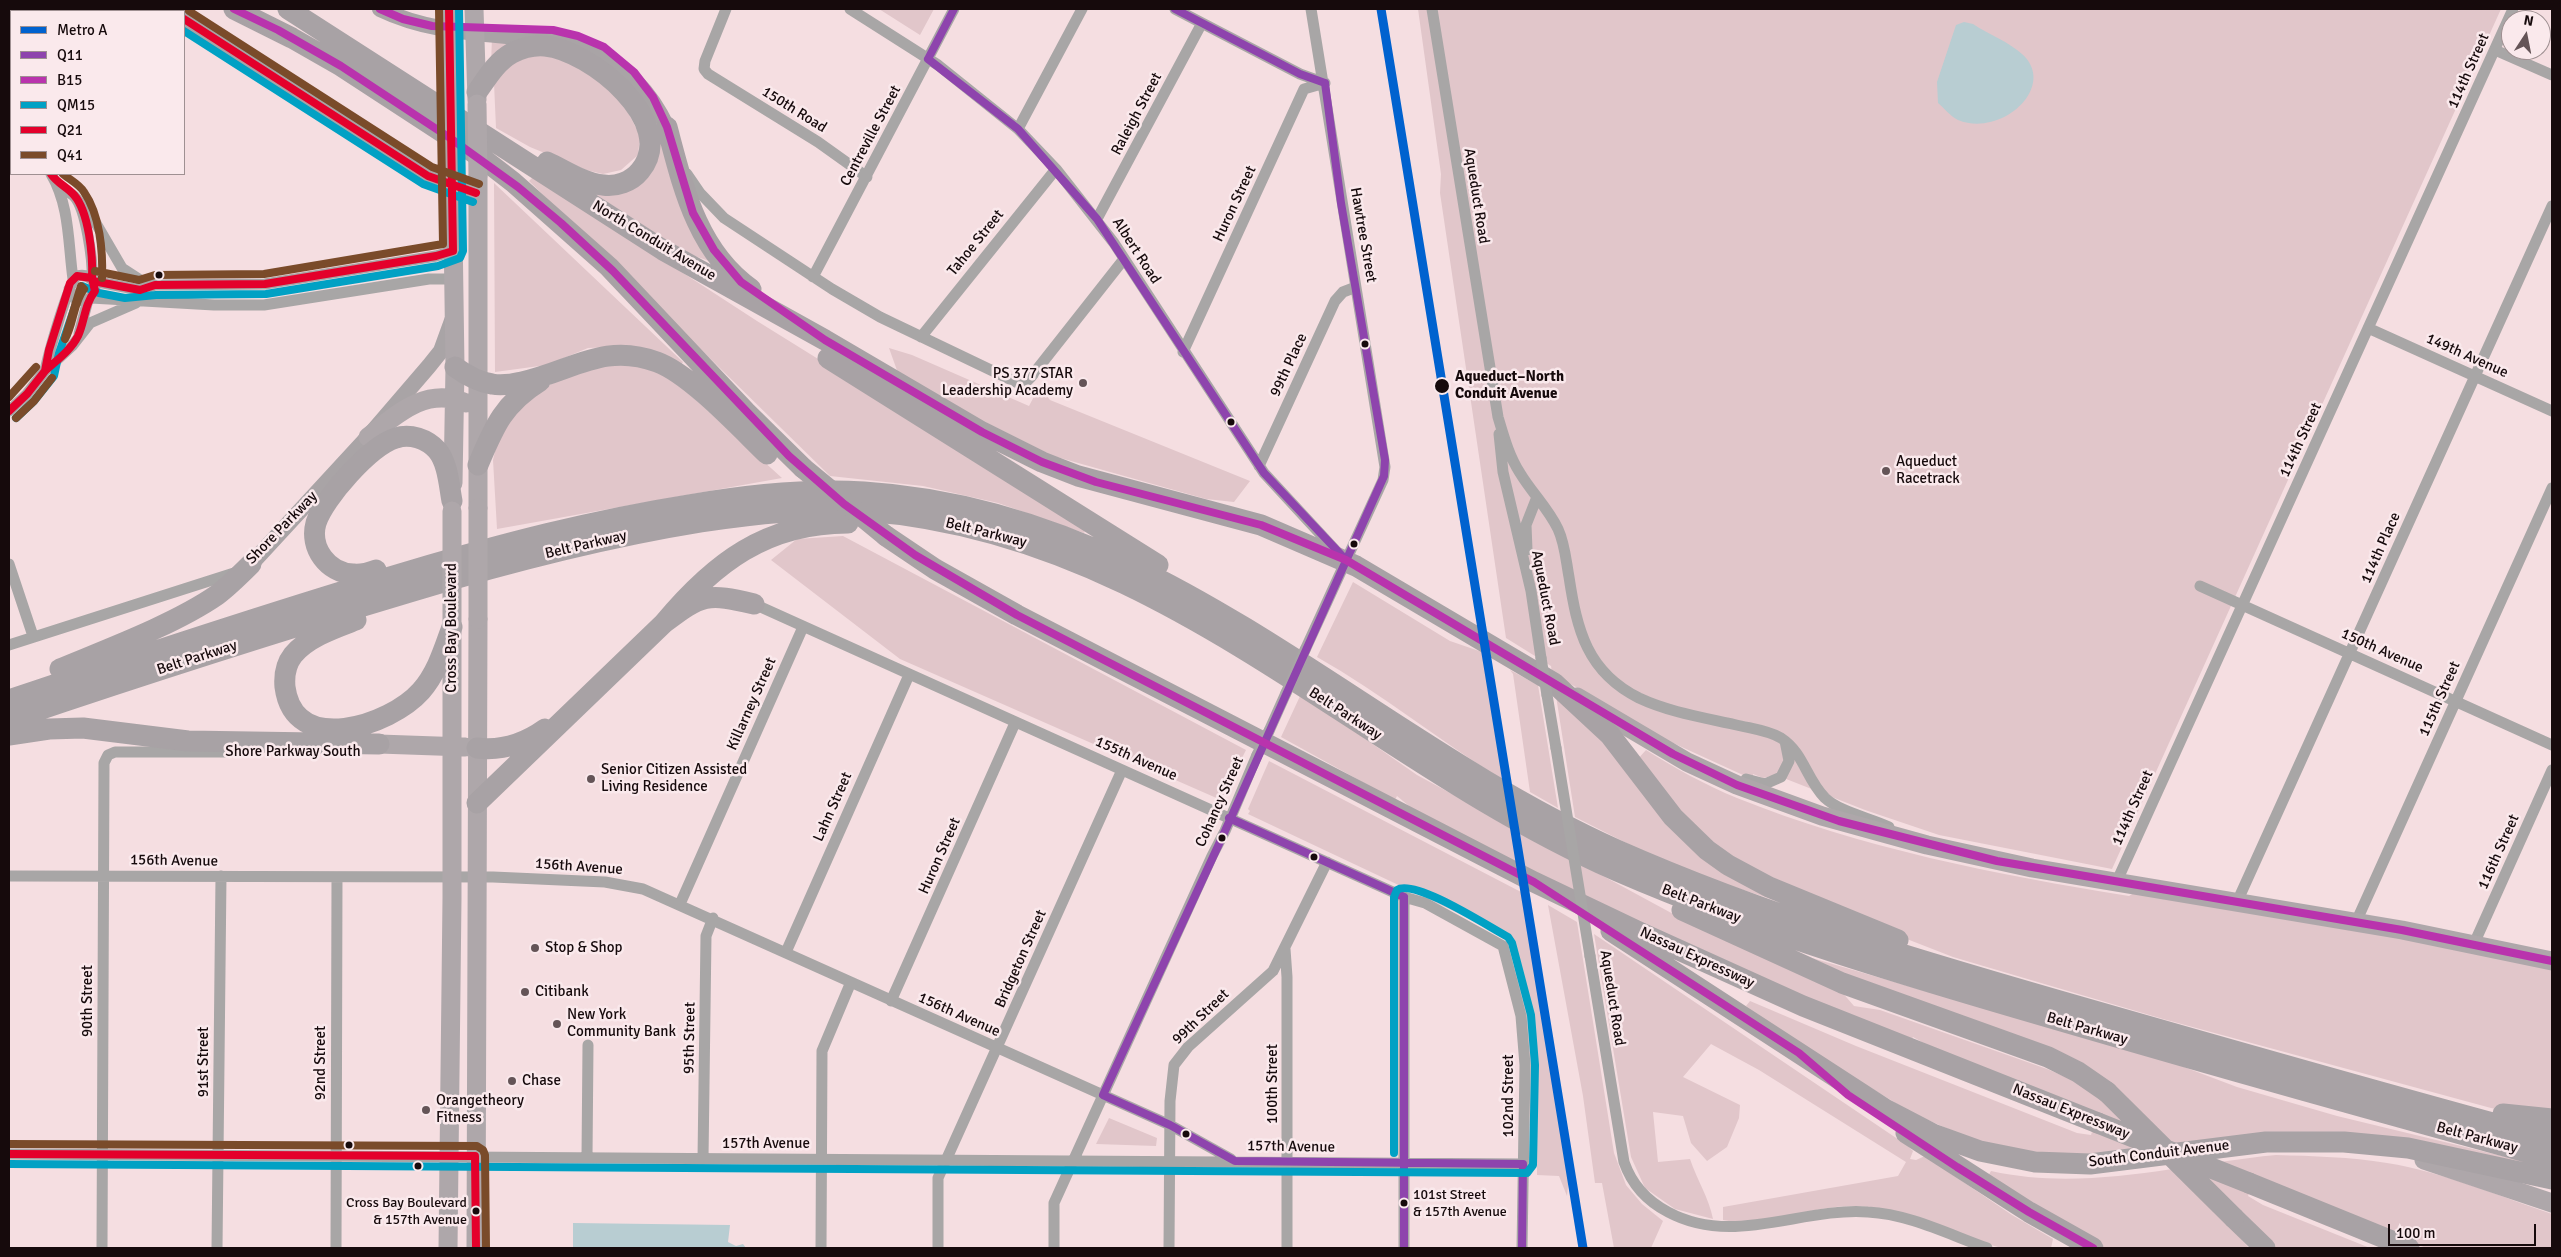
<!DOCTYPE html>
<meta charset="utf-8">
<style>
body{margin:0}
#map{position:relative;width:2561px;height:1257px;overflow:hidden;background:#f5dee1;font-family:Signika,sans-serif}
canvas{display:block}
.frame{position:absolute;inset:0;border:10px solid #160a0c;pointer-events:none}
.legend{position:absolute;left:10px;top:10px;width:175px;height:165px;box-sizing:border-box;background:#fae9ec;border:1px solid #9f9092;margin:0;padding:6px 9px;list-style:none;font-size:15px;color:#160a0c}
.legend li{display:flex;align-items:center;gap:10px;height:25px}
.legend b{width:25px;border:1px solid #9f9092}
.north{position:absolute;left:2501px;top:10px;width:50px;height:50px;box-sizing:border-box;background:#fae9ec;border:1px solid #9f9092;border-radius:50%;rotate:11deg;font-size:14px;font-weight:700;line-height:20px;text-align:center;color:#160a0c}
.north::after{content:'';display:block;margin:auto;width:18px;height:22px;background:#645457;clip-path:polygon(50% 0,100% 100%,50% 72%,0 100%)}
.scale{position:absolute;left:2388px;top:1224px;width:148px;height:22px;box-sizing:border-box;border:2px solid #160a0c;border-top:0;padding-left:6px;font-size:15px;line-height:18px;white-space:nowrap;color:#160a0c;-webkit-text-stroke:4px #fae9ec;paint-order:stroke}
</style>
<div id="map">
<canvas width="2561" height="1257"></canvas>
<div class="frame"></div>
<ul class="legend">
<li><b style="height:6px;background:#0062cf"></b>Metro A</li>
<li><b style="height:6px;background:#8e44ad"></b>Q11</li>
<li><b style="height:6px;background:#b933ad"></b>B15</li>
<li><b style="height:6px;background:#01a1c4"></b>QM15</li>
<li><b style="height:6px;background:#e4002b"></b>Q21</li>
<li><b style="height:6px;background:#7a4b2a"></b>Q41</li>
</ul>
<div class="north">N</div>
<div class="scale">100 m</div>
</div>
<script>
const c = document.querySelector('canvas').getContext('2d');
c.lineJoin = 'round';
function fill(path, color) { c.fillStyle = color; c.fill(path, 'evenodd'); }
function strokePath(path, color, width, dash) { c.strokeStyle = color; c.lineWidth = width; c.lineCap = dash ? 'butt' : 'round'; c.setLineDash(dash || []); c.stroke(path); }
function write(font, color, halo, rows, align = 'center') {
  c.font = font + ' Signika,sans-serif'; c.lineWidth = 5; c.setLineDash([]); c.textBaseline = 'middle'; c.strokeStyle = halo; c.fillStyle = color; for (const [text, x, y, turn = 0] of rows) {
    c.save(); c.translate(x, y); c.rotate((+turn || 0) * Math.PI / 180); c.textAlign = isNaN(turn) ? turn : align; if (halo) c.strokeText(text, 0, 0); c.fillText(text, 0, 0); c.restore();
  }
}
const green = new Path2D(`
 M879,9H934L920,35Z
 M1418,9H2501L2112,869L1939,835L1865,810L1776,775L1763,778L1753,774V778L1743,775L1662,738L1552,673L1551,666L1506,638L1440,193L1441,174Z
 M541,36C584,42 630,64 650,105C658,119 662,137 667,152C680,190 692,226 712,262L686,253L588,190L590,186C604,194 616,191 630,185C637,182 642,176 647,170C689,125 597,52 556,42C545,40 533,40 522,43C510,46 500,57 491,65L492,37Z
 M539,52L562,54L620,96L640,136L638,155L621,170L603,174L586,170L530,147L496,128L494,83L512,62Z
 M534,176L757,321L1087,526L1084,533L998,503L923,486L830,476L529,181Z
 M494,183L683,362L680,367L610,347L588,348L547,365L495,372Z
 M889,348L912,355L1029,406L1039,387L1050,400L1250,481L1234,502L1206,499L1039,452L899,376Z
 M632,363L666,373L782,478L497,529L493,460L500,430L533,393L592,364Z
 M843,536L1246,750L1221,800L900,659L771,560L797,539Z
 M1353,582L1450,641L1482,652L1503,780C1440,741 1381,693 1317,657Z
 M1510,670L1538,685L1558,808L1530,792L1513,674Z
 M1301,694L1417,775L1675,915L1841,991L1854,1006L1880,1010L2047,1069L2080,1083H2110L1904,1002L1812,958L2176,1064L2237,1087L2337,1116L2552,1168L2391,1139L2105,1158L1992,1148L1914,1114L1781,1034L1746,1006L1750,1001L1856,1046L2077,1133L2091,1135L2097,1116L1936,1050L1913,1037L1910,1042L1633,922L1415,811L1397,796L1395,800L1281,737Z
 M1556,696L1777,901L1716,881L1650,855L1575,817Z
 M1646,750C1675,768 1705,785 1737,798C1861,848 1997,875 2129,896L2134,893L2358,929L2552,967V1115H2531L2491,1108L2163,1019L1953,957L1894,934L1714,851L1636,761Z
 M1269,761L1521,892L1569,1176L1567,1196L1559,1176L1537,1175V1124L1533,1109L1530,1108L1525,1020L1509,941L1496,931L1248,814L1250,811L1248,809Z
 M1548,905L1577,922L1614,1153L1626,1185L1642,1204L1663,1221L1651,1248H1614L1602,1183H1595L1583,1096Z
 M1594,934L1908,1146L1913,1151L1910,1159L1916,1160L1925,1156L2012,1215L2053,1239L2051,1248C2036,1248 2016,1251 2002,1248C1950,1234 1903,1204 1848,1206C1810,1207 1759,1228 1723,1220V1207L1898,1176L1906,1162L1759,1070L1711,1044L1683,1077L1740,1105L1739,1118L1727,1147L1707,1161L1691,1143L1683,1116L1653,1112L1658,1162L1690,1159C1697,1180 1709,1198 1713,1219L1675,1209L1645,1188L1631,1157Z
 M1109,1118L1157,1138L1156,1146L1096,1144Z
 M2276,1155C2313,1156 2350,1157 2387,1163C2443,1172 2499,1196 2552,1214V1248H2426L2255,1178L2248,1196L2263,1205L2370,1248H2276L2243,1215L2231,1228L2249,1248H2106L2051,1220L1987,1178L1991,1171C2086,1192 2181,1164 2276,1155Z`);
const water = new Path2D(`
 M1964,22L1973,24C1988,34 2009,42 2022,54C2058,86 2002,138 1958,120C1951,117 1944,108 1938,103L1937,82L1956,25Z
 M573,1223L730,1225L728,1242L736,1246L743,1244L746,1248H573Z`);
const street = new Path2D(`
 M726,9L705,61L704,69L708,74L818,142L867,177
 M850,9L938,65L1018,129L1056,169L1114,243L1264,473L1337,552
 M1175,9L1300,74L1325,83
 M1432,9L1498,417C1504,437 1509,456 1520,473C1532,493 1548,508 1558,529C1565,544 1566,561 1569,577C1577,630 1587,672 1639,698C1671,713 1707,718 1741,726C1754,729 1769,731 1781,738C1804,753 1806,779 1825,798C1840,812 1870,818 1889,827
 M109,11V9
 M2495,50L2552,75
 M9,124L11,126
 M1018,129L1082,9
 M51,174C70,206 68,244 73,279
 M687,174L700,193L724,218L832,289L880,317L1020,384H1024L1031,377L1124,259
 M58,185C63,188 69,192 74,196C86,208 93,262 92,278
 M75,197L97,225L122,268L142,281L155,285
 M1097,219L1202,23
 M813,277L954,9
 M93,281L140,290L155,285L265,284L436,256L453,251
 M91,298L214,305H264L429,279H453
 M2368,328L2552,411
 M79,334L88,300
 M921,337L1056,169
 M1183,352L1304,89L1325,83
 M45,371C48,356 68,283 77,276C90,273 99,283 93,296L85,301L76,300L69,289
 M9,411L27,394L45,371L72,346L90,323L136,303
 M1499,434L1503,472L1531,591L1541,658
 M1259,466L1335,301L1343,292L1356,287
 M1527,550L1526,525L1537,497
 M9,564L33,636
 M2200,586L2552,745
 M754,604L1404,897L1425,903L1503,946L1521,1016L1525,1065L1522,1248
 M9,645L234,573
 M1305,650L1383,480L1385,467L1311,9
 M1547,695L1556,748
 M1269,731L1286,693
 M1746,779L1765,784L1781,777L1789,761L1785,741
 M9,876L493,877L605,882L643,889L1170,1125L1231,1159
 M2116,883L2513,9
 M2237,902L2552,206
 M680,904L803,627
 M2356,922L2552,488
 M2473,946L2552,770
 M1285,949L1287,977V1248
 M786,952L909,675
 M1590,956L1624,1162C1632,1185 1647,1201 1668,1212C1733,1247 1801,1207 1868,1212C1909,1214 1950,1235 1987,1248
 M891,1001L1015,723
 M9,1154L1523,1164
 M587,1157L588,1045
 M703,1159L706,936L713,918
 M102,1248L104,763L108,755L115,752H231
 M217,1248L221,876
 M336,1248L337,877
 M821,1248L822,1051L851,982
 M938,1248V1178L1122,770
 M1054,1248V1203L1212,856L1225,831L1257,755
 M1169,1248L1170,1101L1174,1065L1188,1047L1273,971L1327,862
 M1404,1248V897`);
const secondary = new Path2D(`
 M168,9L172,11
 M380,9C488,61 607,0 667,127
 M184,19L428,176L478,194
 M251,564L368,437L429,366L441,351L453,318`);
const primary = new Path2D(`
 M449,9L451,87
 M474,9L477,100
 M452,161L455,367L453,483
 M478,176V508
 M368,437C397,414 426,386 466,403
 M1577,697L1687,762L1737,785L1822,816L1927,845L2032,868L2402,930L2552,961
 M379,744L465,747
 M2424,1160L2552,1203
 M448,1248L452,898V632
 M476,1248L478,619`);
const highway = new Path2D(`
 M234,9L292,38L341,66L482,158L513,182L609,267L746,412L803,468
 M288,9L663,250L825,340L982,432L1042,462L1078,476L1261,525L1356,566L1554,683L1610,735L1673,817L1707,850L1728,865L1769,887L1898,940
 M477,92C487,78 496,62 512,53C522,48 534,45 545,46C590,50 680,123 640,171C631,182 616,187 603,185C583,183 565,170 547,162
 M667,127C683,187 697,251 751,289
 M828,358L1158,565
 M455,367C466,375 479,382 492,384C502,386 513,384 522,382C572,371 604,342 657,362C690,374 740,428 767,454
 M478,465C494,427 503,404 540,381
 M886,536L935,569L1017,615L1534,882L1639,932L1803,1006L2098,1123
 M376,570C368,573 361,575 353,574C328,573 309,548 316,523C324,498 370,446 396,438C410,433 427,439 437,450C448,463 449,485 452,501
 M356,620C335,628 308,637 293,655C286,664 284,676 285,687C294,757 390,726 421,691C437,673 444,649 452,627
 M664,623C714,563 766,523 848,523
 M60,669C108,649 175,624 217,595C229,586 240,575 251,564
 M9,700C142,655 275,611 410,571C502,544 593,520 688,505C746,495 805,488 864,492C1165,511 1358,734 1617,850C1766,916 1924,962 2081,1007C2238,1052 2395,1097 2552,1139
 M9,720C142,675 276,632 410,592C506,563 602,538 701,522C755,514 809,508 864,511C1162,532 1358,757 1617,871C1762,934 1916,979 2068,1023C2229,1070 2390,1115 2552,1159
 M9,735L49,729L83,728L188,741L379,744
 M477,748C502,751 524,744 545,729
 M477,803L664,623C702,594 707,593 754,604
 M1682,910L1842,983L2048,1057L2078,1072L2107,1092
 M1611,931L1885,1109L1933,1134L1980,1151L2035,1162L2090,1164L2266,1142H2344L2408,1148L2552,1179
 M2503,1114L2552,1119
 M1906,1133L2029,1212L2093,1248
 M2249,1183L2409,1248
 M2234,1218L2265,1248`);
const streetBridge = new Path2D(`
 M1541,658L1547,695
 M1286,693L1305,650
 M1556,748L1590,956
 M1257,755L1269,731`);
const primaryBridge = new Path2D(`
 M451,87L452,161
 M477,104L478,176
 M478,619V508
 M452,623V511`);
const highwayBridge = new Path2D(`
 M803,468L886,536
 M2107,1092L2234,1218
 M2098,1123L2249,1183`);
const bus1 = new Path2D(`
 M1175,9L1300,74L1325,83
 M928,59L1018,129L1097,219L1264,473L1346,560
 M928,59L954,9
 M1229,818L1404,897
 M1404,897V1248
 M1103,1095L1225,831L1384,476L1385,460L1341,203L1325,83
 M1103,1095L1170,1125L1235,1161L1523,1164
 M1522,1248L1523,1164`);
const bus2 = new Path2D(`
 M234,9L278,30L341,66L450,138L518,187L561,223L613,271L789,456L844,504L915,555L1017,615L1534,882L1799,1053L1848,1095L1957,1167L2029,1212L2093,1248
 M380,9L403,19L432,26L553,30L578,36L604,47L634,72L653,97L667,127L693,213L714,250L741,282L825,340L982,432L1042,462L1096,482L1261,525L1346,560L1673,754L1737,785L1839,821L1997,861L2402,930L2552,961`);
const bus3 = new Path2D(`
 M184,31L423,184L473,202
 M16,418L34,401L54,376L59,353L82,286L99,293L125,298L156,295L266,294L438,266L460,258L463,251L459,9
 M9,1164L1527,1173L1533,1165L1535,1065L1531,1015L1512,943L1508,937C1489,927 1414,878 1397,890L1394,897V1153`);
const bus4 = new Path2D(`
 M184,19L428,176L476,193
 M51,174C57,183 67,187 74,195C89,212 93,256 92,278
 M77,276L92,278L95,291C84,305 85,321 78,336C71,350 57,360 45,371L49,350L70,283Z
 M93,281L140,290L155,285L265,284L436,256L453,251L449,9
 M9,411L27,394L45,371
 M9,1154L475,1156L476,1248`);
const bus5 = new Path2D(`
 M189,11L432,167L479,184
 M63,174C70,180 79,184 84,192C100,215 103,251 102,278
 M95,271L139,280L155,275L264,274L443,244L439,9
 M81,286L84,289C73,303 74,323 65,339Z
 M9,397L36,367
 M16,418L34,401L52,378
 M9,1144L477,1146L483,1150L485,1155L486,1248`);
const metro1 = new Path2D(`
 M1381,9L1583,1248`);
const markers = [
 [159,275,4.5,"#160a0c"],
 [1365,344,4.5,"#160a0c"],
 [1083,383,5,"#645457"],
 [1442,386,8,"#160a0c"],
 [1231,422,4.5,"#160a0c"],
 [1886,471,5,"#645457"],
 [1354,544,4.5,"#160a0c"],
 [591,779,5,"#645457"],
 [1222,838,4.5,"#160a0c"],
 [1314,857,4.5,"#160a0c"],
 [535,948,5,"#645457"],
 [525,992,5,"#645457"],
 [557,1024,5,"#645457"],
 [512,1081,5,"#645457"],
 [426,1110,5,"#645457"],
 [1186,1134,4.5,"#160a0c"],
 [349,1145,4.5,"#160a0c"],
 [418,1166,4.5,"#160a0c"],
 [1404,1203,4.5,"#160a0c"],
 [476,1211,4.5,"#160a0c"]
];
const busNames = [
 ["101st Street",1413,1195],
 ["& 157th Avenue",1413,1212],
 ["Cross Bay Boulevard",467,1203,"right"],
 ["& 157th Avenue",467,1220,"right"]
];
const streetNames = [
 ["114th Street",2469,71,-66],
 ["150th Road",794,110,32],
 ["Raleigh Street",1137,114,-62],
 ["Centreville Street",871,136,-62],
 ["Aqueduct Road",1476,196,81],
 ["Huron Street",1235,204,-65],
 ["Hawtree Street",1363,235,80],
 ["North Conduit Avenue",654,241,31],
 ["Tahoe Street",976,243,-51],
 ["Albert Road",1136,251,57],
 ["149th Avenue",2467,356,24],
 ["99th Place",1289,365,-65],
 ["114th Street",2301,440,-65],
 ["Shore Parkway",282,528,-46],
 ["Belt Parkway",986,533,14],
 ["Belt Parkway",586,545,-13],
 ["114th Place",2381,548,-66],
 ["Aqueduct Road",1545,598,79],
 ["Cross Bay Boulevard",452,628,-90],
 ["150th Avenue",2382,651,24],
 ["Belt Parkway",197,658,-18],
 ["115th Street",2440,699,-66],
 ["Killarney Street",752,704,-66],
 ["Belt Parkway",1345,714,33],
 ["Shore Parkway South",293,752],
 ["155th Avenue",1136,759,24],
 ["Cohancy Street",1220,802,-66],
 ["Lahn Street",833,807,-66],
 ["114th Street",2133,808,-66],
 ["116th Street",2499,852,-66],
 ["Huron Street",940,856,-66],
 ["156th Avenue",174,861,1],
 ["156th Avenue",579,867,4],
 ["Belt Parkway",1701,904,21],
 ["Nassau Expressway",1697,958,25],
 ["Bridgeton Street",1021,959,-66],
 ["Aqueduct Road",1612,998,81],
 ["90th Street",88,1001,-90],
 ["156th Avenue",959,1015,24],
 ["99th Street",1201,1017,-44],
 ["Belt Parkway",2087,1029,16],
 ["95th Street",690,1038,-89],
 ["91st Street",204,1062,-90],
 ["92nd Street",321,1063,-90],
 ["100th Street",1273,1084,-90],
 ["102nd Street",1509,1096,-90],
 ["Nassau Expressway",2071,1112,22],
 ["Belt Parkway",2477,1138,15],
 ["157th Avenue",766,1144],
 ["157th Avenue",1291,1147,1],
 ["South Conduit Avenue",2159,1154,-7]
];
const poiNames = [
 ["PS 377 STAR",1073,374,"right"],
 ["Leadership Academy",1073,391,"right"],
 ["Aqueduct",1896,462],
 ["Racetrack",1896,479],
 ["Senior Citizen Assisted",601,770],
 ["Living Residence",601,787],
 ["Stop & Shop",545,948],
 ["Citibank",535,992],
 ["New York",567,1015],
 ["Community Bank",567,1032],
 ["Chase",522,1081],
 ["Orangetheory",436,1101],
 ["Fitness",436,1118]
];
const stopNames = [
 ["Aqueduct–North",1455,377],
 ["Conduit Avenue",1455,394]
];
fill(green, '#e1c6ca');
fill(water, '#b8cdd2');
strokePath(street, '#a8a6a6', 11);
strokePath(secondary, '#a9a4a6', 16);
strokePath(primary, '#aea7aa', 19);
strokePath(highway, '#a8a2a5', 21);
strokePath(streetBridge, '#a8a6a6', 11);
strokePath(primaryBridge, '#aea7aa', 19);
strokePath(highwayBridge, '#a8a2a5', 21);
strokePath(bus1, '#8e44ad', 8);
strokePath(bus2, '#b933ad', 8);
strokePath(bus3, '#01a1c4', 8);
strokePath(bus4, '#e4002b', 8);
strokePath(bus5, '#7a4b2a', 8);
strokePath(metro1, '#0062cf', 9);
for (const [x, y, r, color] of markers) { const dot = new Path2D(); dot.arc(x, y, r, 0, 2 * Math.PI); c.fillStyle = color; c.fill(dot); strokePath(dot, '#fae9ec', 2); }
write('14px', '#160a0c', '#fae9ec', busNames, 'left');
write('15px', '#160a0c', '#fae9ec', streetNames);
write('15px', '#160a0c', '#fae9ec', poiNames, 'left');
write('bold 15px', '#160a0c', '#fae9ec', stopNames, 'left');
</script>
